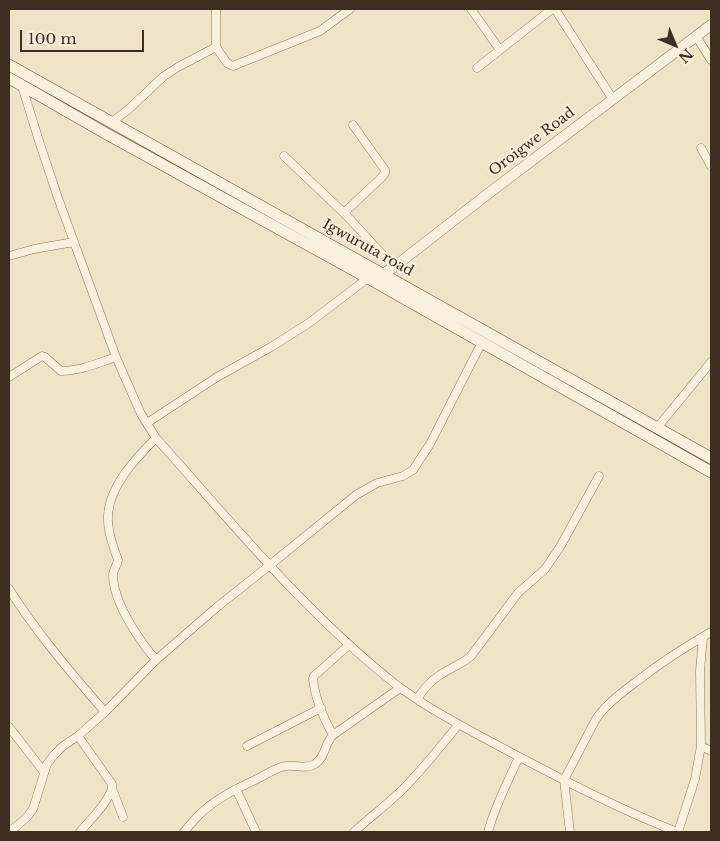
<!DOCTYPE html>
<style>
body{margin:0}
#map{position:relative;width:720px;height:841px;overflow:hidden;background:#f0e4c8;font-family:"Libre Baskerville",serif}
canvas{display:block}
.frame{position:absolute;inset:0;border:10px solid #3d2e20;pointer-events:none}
.north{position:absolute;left:650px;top:20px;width:50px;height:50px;-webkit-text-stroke:4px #f7eed8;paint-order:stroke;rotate:135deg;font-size:14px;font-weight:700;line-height:20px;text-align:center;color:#3d2e20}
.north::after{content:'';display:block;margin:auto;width:18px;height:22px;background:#3d2e20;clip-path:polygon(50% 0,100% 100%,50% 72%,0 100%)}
.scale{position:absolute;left:20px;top:30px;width:124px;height:22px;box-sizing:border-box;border:2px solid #3d2e20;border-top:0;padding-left:6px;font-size:15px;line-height:18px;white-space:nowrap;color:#3d2e20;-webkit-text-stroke:4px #f7eed8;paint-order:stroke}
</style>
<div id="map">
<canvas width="720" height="841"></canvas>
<div class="frame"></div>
<div class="north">N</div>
<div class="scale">100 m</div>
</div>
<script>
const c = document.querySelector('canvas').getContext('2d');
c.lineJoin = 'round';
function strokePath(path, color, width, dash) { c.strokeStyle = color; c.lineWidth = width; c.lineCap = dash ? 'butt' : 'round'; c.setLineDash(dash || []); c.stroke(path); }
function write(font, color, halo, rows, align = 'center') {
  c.font = font + ' "Libre Baskerville",serif'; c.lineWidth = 4.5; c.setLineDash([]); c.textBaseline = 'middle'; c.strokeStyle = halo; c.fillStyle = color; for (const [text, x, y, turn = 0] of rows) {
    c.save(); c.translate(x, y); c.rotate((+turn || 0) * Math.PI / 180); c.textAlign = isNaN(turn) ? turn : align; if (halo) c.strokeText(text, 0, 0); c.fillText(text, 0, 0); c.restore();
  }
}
const minor = new Path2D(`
 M216,9V47L227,63L233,66L320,31L350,9
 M471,9L500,50
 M555,9L612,98
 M696,36L711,60
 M477,68L552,9
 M22,86L39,141L58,198L116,357L141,414L156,438C233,524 307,615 399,687C406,692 414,697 421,702C449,720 480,736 510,752C565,781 619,809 677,832
 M112,122L130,108L164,76L178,67L216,47
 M353,125L385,170V173L382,177L346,211V215L394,267
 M701,148L711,166
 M284,156L346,215
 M9,256L34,249L74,242
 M9,377L42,356L45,357L61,371C80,371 98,363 116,357
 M147,423L217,377L271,347L309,323L368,278
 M657,428L711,362
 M9,589C37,633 71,673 105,712
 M156,660C139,640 113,602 113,575C113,570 117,566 118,560C113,546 107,530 108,515C110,485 136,458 156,438
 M417,699C423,690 430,681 440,675C450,668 462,664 471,656L518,593L545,569L560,547L599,476
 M9,727L44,772
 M333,735C324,719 315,697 313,679L314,676L349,645
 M78,736L112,784V788L123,817
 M247,746L321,708
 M701,746L711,751
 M236,789L256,832
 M9,831L17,826L27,817L33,809L47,764L54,755L63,746L78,736L105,712L156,660L217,607L270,565L356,495L377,483L403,476L413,470L430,444L482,342
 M80,832C90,820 108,803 112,788
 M184,832C189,826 194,820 199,815C216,798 240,787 261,777C269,773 277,767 286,766C296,764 305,770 315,764C326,757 324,744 333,735L400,688
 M354,832C371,816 391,802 407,785C425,766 442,745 458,725
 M488,832C495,806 508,781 519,757
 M570,832L564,780L596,719C606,704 622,692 636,682C660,663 685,647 711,632
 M678,832L695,779L701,746L700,671L703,637`);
const tertiary = new Path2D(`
 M376,276L383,274L394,267L489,193L711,25`);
const secondary = new Path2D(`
 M9,65L711,458
 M9,78L105,133L368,278L711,472`);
const streetNames = [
 ["Oroigwe Road",532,142,-37],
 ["Igwuruta road",368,248,29]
];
strokePath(minor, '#8d765c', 9);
strokePath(tertiary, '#8d765c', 11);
strokePath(secondary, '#6f573f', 12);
strokePath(minor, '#faf1dc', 8);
strokePath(tertiary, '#faf1dc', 10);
strokePath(secondary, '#faf1dc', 11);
write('14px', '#3d2e20', '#f7eed8', streetNames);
</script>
